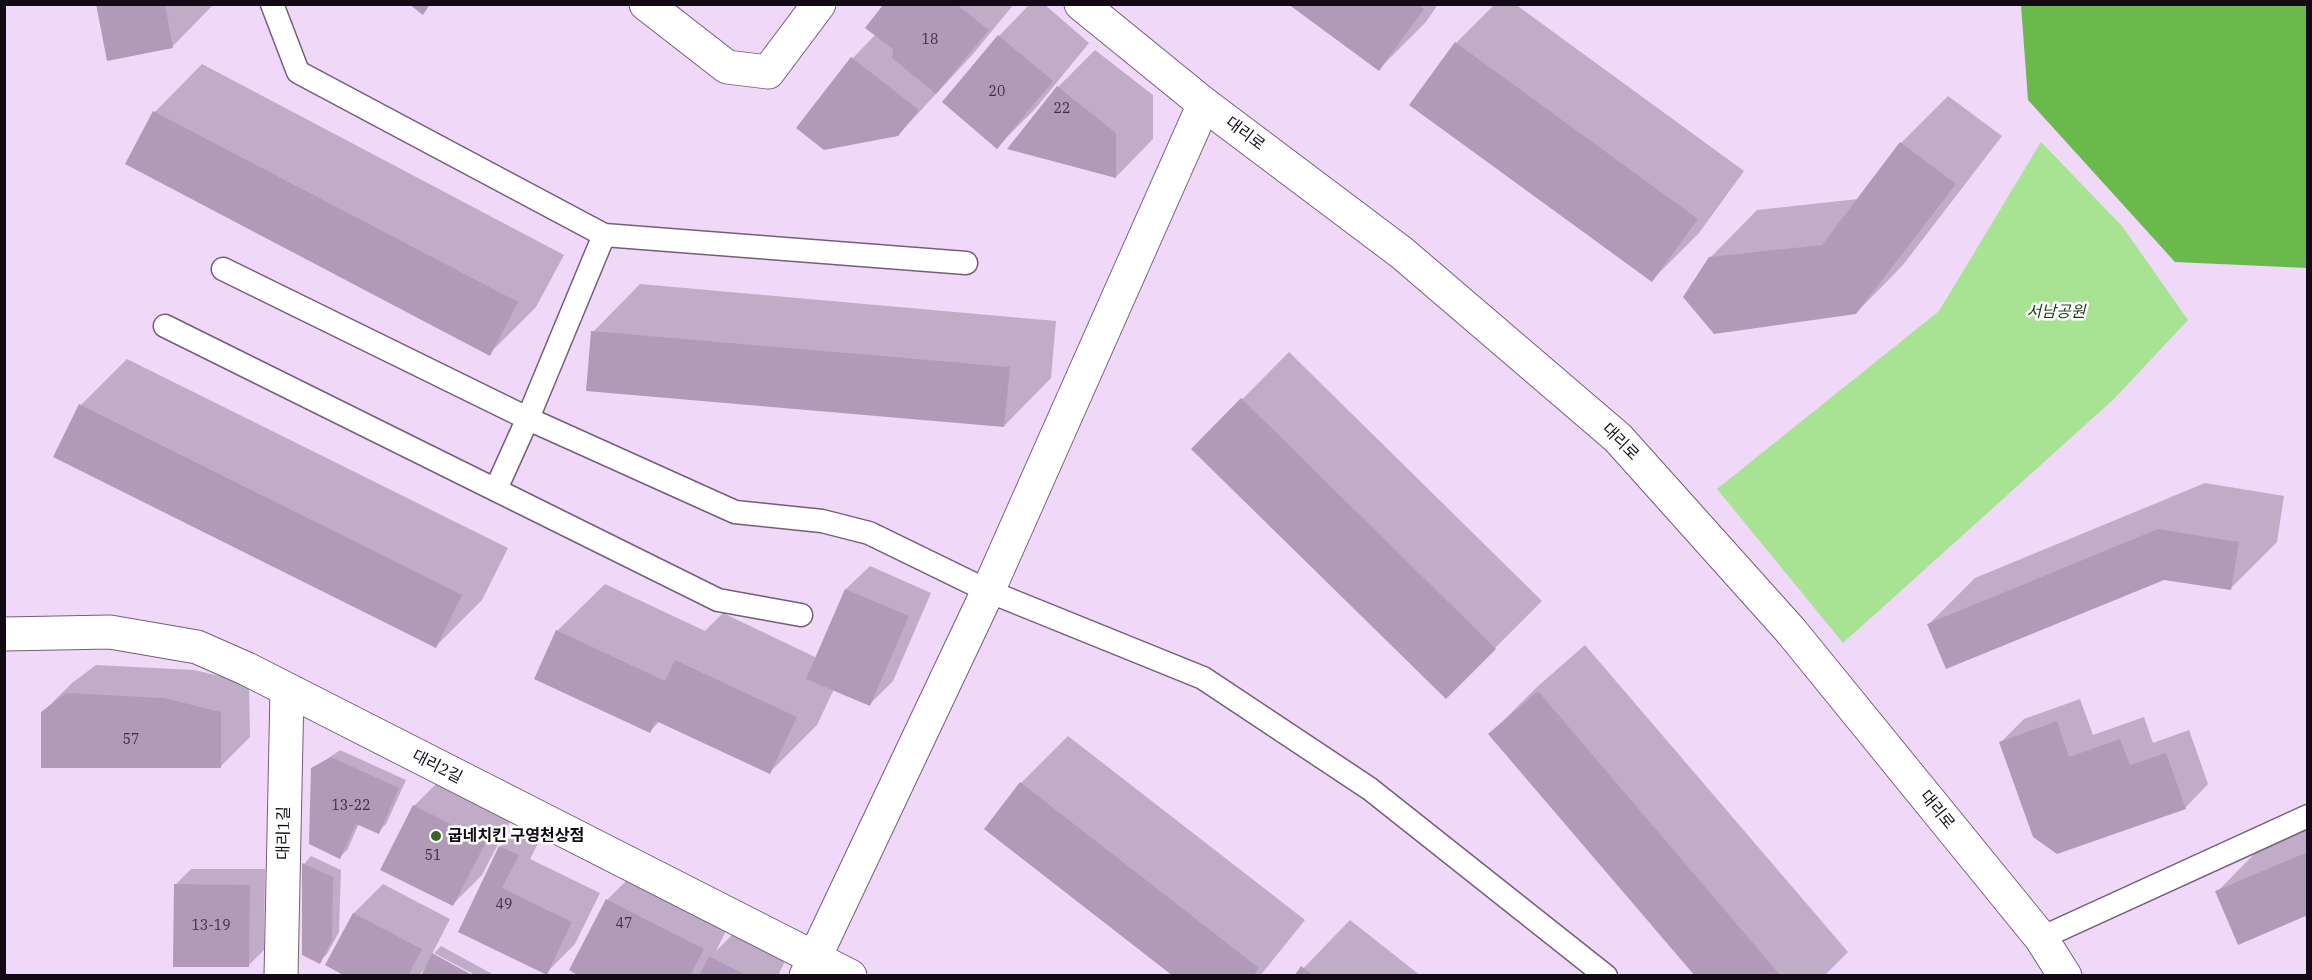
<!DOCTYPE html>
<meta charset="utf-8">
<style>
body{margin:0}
#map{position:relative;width:2312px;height:980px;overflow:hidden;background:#f0d8f8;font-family:"IBM Plex Serif",serif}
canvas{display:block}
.frame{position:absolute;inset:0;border:6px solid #120a15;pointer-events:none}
</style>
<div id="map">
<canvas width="2312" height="980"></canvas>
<div class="frame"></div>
</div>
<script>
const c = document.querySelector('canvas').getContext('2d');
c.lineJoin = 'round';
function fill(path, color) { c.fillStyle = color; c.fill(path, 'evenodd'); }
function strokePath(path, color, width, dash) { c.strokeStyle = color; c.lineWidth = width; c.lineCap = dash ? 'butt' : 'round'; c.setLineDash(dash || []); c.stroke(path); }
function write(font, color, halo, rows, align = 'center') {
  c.font = font + ' "IBM Plex Serif","Noto Sans KR",serif'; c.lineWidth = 5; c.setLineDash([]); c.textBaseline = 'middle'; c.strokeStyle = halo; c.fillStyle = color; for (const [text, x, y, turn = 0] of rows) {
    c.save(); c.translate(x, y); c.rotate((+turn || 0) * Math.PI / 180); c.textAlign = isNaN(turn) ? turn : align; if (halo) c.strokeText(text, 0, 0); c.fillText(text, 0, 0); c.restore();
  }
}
const green = new Path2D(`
 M2041,142L2122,226L2188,320L2114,399L1843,643L1717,489L1939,311Z`);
const forest = new Path2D(`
 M2021,5H2307V268L2175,262L2028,100Z`);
const shadow = new Path2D(`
 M97,4H214L173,46Z
 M885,4H1014L973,54L898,135L798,128L853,58L876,34L867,28Z
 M1030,4H1044L1089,43L1035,109L997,147L944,102L999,36Z
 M1290,4H1438L1426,22L1379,69Z
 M1495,4H1515L1744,171L1699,233L1652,280L1456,43Z
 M1095,50L1153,95V139L1116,177L1058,87Z
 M202,64L564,255L536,307L489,354L127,164L155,112Z
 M1948,96L2002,136L1903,265L1856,313L1710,258L1757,210L1858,199L1901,143Z
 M640,284L1056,321L1051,378L1004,426L593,332Z
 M1289,352L1542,601L1446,697L1193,449Z
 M127,359L508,548L482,600L436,646L81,405Z
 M2205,483L2284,496L2277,542L2230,589L2163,578L1929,624L1975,578Z
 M870,566L931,593L893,681L870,704L834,689L817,725L770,772L660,721L650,731L557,631L605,584L705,631L723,613L817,658L846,589Z
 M1585,645L1848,952L1824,976H1697L1490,734L1537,687Z
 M96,665L194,670L249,683L250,737L221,766L42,713L72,683Z
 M2080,699L2093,735L2144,717L2153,743L2189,730L2208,784L2185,808L2001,742L2024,719Z
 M1068,736L1305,920L1260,976H1176L1021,783Z
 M340,750L406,780L386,824L378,832L359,823L348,849L340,857L313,769Z
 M443,777L515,812L482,875L453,904L414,806Z
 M529,818L547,826L530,859L600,893L575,944L546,973L460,931L500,847Z
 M2308,826V913L2217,892L2263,845Z
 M311,856L341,870L339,932L327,954L319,962L304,864Z
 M191,869H265L264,950L248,966L175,885Z
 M637,870L732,919L716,951L740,927L779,948L784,963L778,976H582L571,970L608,899Z
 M383,884L450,919L432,954L434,956L419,976H348L327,965L354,913Z
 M1350,920L1421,976H1296Z
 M441,946L496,976H477L434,953Z`);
const building = new Path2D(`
 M96,4H165L173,48L107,61Z
 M409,4H430L423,15Z
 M1288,4H1418L1424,9L1379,71Z
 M883,5H957L989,30L936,94L892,58L893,49L865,28Z
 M998,35L1053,81L997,149L942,102Z
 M1455,42L1698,219L1652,282L1409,105Z
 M851,57L919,110L898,136L824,150L796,128Z
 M1057,86L1116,133V178L1007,149Z
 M153,111L518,302L490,356L125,164Z
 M1900,142L1956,184L1856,314L1714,334L1683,297L1709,257L1822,245Z
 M591,331L1010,367L1004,427L586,391Z
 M1241,398L1496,649L1446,699L1191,449Z
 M79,404L462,595L436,648L53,457Z
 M2158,529L2239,542L2231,590L2164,580L1946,669L1927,624Z
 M845,589L909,616L870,706L806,679Z
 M556,630L665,681L675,660L797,717L770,774L656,721L650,733L534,679Z
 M1538,691L1781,976H1695L1488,734Z
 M66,693L164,698L221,712V768H41V712Z
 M2057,721L2069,757L2120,739L2130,765L2166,753L2186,809L2057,854L2033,837L1999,742Z
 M331,757L399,788L379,834L356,824L340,859L309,844L311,768Z
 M1020,782L1259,968L1253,976H1173L984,829Z
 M413,805L486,842L453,906L380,870Z
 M499,846L519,855L502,888L572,922L547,975L458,932Z
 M2308,852V915L2238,945L2215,891Z
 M302,863L333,877L332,941L320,964L302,955Z
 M174,884L250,885L249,967H173Z
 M606,899L704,949L690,976H579L569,970Z
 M353,913L422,949L408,976H345L325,965Z
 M432,953L474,976H421Z
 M709,956L748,976H699Z
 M1301,966L1314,976H1294Z`);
const lane = new Path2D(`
 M272,4L298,72L604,235L966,263
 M223,269L533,421L735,512L822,521L869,533L988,591L1203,678L1370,789L1606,976
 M165,326L718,600L801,615
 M496,489L528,418L604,235
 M2041,938L2308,816`);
const street = new Path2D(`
 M646,4L727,67L768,72L819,4
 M4,634L110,632L197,647L247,669L850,976
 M281,976L287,691
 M806,976L988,591L1204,104`);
const secondary = new Path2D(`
 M1081,4L1204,104L1402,253L1618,438L1791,631L2041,938L2065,976`);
const markers = [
 [436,836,6,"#376525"]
];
const numberNames = [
 ["18",930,40],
 ["20",997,92],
 ["22",1062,109],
 ["57",131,740],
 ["13-22",351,806],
 ["51",433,856],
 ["49",504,905],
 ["47",624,924],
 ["13-19",211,926]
];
const streetNames = [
 ["대리로",1245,134,37],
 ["대리로",1620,442,45],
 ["대리2길",437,767,27],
 ["대리로",1937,810,51],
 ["대리1길",284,833,-89]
];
const parkNames = [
 ["서남공원",2056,312]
];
const poiNames = [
 ["굽네치킨 구영천상점",448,836]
];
fill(green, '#a8e393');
fill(forest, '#6ab94b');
fill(shadow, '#0003');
fill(building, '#b19ab8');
strokePath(lane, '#745e7b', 25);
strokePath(street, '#745e7b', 35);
strokePath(secondary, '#745e7b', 35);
strokePath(lane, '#fff', 22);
strokePath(street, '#fff', 33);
strokePath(secondary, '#fff', 33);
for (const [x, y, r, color] of markers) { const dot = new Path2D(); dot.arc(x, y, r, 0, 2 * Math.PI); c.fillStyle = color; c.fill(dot); strokePath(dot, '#fff', 2); }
write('14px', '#3a2e3e', null, numberNames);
write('16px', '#120a15', '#fff', streetNames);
write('italic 16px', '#1d3c11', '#fff', parkNames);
write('bold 16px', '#120a15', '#fff', poiNames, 'left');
</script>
